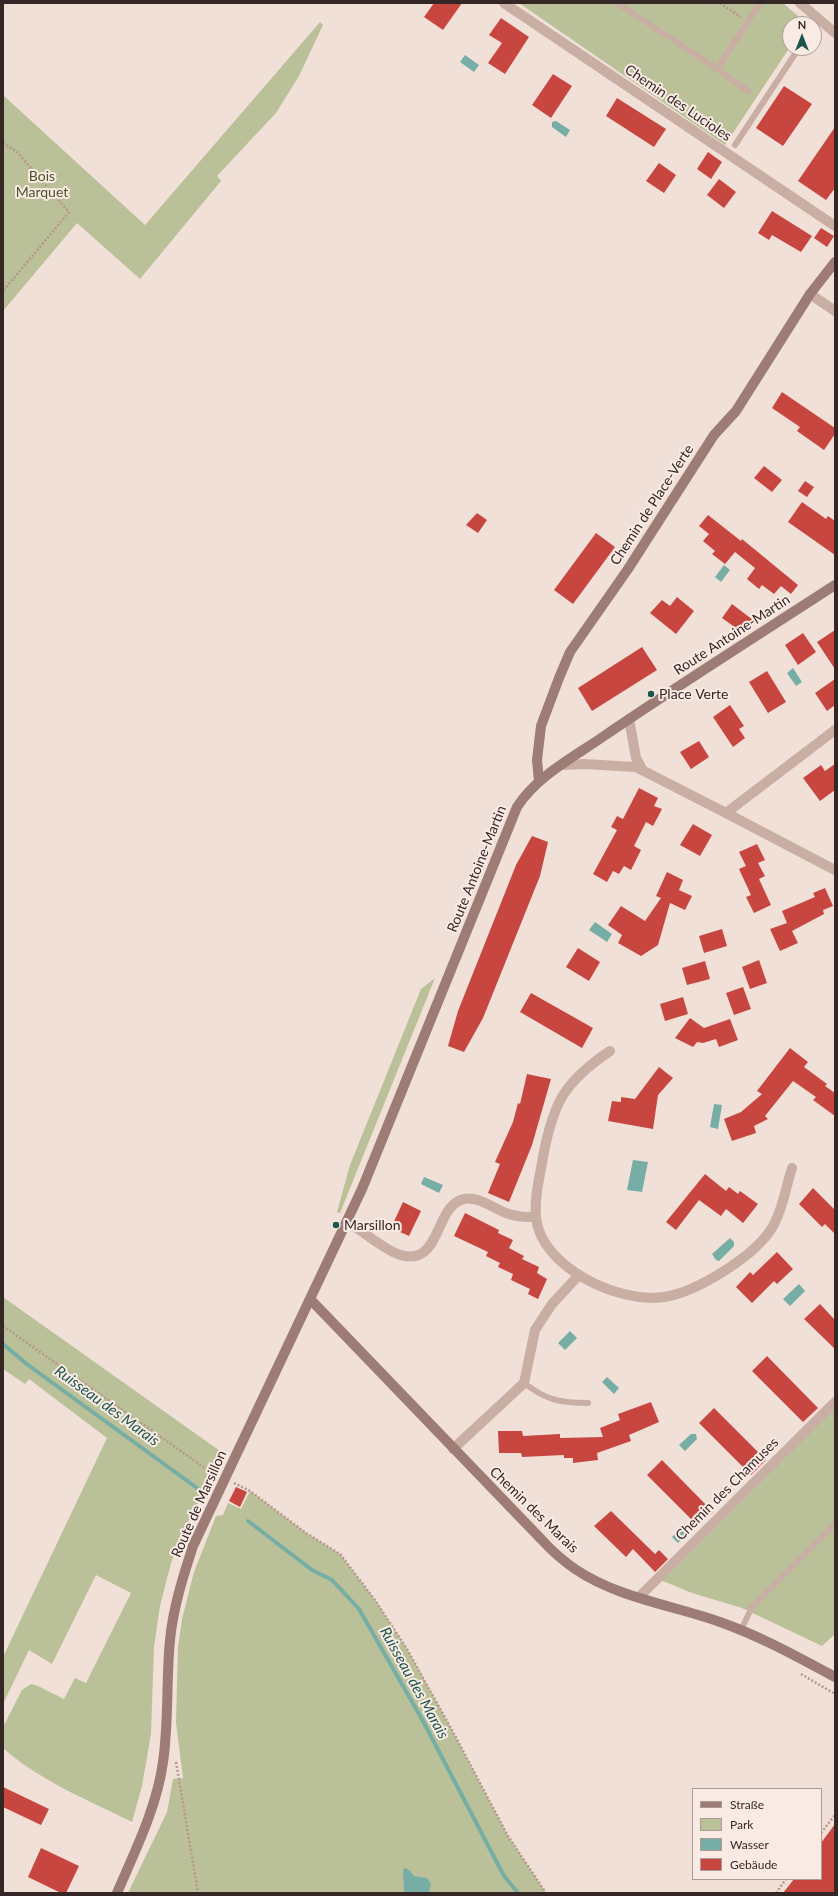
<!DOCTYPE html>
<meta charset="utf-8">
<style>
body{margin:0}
#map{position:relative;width:838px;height:1896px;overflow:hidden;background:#f1e0d8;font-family:Lato,sans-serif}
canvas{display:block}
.frame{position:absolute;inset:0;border:4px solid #342726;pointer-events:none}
.legend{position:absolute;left:692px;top:1788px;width:130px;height:92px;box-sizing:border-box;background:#f9ebe4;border:1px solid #aa9d98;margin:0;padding:5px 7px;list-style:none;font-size:12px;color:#342726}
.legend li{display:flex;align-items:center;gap:8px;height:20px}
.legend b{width:20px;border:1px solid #aa9d98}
.north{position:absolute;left:782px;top:16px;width:40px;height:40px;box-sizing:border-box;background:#f9ebe4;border:1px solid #aa9d98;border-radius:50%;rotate:0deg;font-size:11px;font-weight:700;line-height:16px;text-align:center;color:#342726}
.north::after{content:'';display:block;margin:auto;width:14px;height:18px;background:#1b564e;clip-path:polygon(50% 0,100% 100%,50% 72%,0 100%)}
</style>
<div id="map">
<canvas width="838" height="1896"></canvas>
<div class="frame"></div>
<ul class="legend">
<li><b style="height:5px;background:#9c7c75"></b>Straße</li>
<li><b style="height:11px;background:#bac098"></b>Park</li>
<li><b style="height:11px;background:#76aea6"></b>Wasser</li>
<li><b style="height:11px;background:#c7463f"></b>Gebäude</li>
</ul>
<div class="north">N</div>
</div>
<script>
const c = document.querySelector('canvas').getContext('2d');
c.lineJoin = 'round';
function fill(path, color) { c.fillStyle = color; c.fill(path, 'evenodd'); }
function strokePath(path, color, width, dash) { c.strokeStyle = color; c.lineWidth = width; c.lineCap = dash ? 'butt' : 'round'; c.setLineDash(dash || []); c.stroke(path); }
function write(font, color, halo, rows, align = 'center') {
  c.font = font + ' Lato,sans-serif'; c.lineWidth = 4; c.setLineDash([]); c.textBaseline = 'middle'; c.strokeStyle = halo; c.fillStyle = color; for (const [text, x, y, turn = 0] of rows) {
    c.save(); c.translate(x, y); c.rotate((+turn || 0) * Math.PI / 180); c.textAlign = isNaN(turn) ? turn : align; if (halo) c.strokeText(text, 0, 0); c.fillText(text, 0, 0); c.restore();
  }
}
const green = new Path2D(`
 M519,3H783L806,23L790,24V47L725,145Z
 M320,22L323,25L299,76L276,113L217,176L221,181L140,279L77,223L3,311V95L145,225Z
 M435,978L340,1213L337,1212L350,1165L421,989Z
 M3,1297L220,1451L213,1474L186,1526L171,1563L160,1606L154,1647L151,1734L142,1786L132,1822C88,1800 40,1781 3,1748V1727L22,1690L31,1684L38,1686L64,1699L75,1678L86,1683L131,1593L96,1575L52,1664L29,1650L3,1704V1657L107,1438L29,1379L25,1384L3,1369Z
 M835,1404V1634L822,1646L742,1608L692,1593L658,1579Z
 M250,1491L306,1533L340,1554L375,1600L407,1649L452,1730L508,1836L546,1893H128L167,1812L173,1779L183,1778L176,1723L178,1647L182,1619L194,1572L216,1516L223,1515L228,1503L241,1509Z`);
const water = new Path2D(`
 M465,55L479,65L474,72L460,62Z
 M556,121L570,130L566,137L552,127V122Z
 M724,565L730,570L721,582L715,577Z
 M793,668L802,682L796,686L787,673Z
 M595,922L612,934L607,942L589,930Z
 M714,1104L722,1105L718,1129L710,1127Z
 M633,1160L648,1162L642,1192L627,1190Z
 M424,1177L443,1185L439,1193L421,1184Z
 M730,1238L734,1242V1246L719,1261L716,1260L712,1254Z
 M799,1284L805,1291L790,1306L783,1299Z
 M570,1331L577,1338L565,1350L558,1343Z
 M607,1377L619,1388L614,1394L602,1382Z
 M691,1434H696L697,1439L685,1451L679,1445Z
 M685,1524L691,1530L678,1543L672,1537Z
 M405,1868L409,1870L414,1876L427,1878L431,1884L429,1893L404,1892L403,1870Z`);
const stream = new Path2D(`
 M3,1344L28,1365L197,1488
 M248,1521L312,1570L332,1580L359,1609L423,1721L504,1876L518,1893`);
const building = new Path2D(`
 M434,3H462L443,30L424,17Z
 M501,18L529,37L505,74L488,63L502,43L489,35Z
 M553,74L572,86L551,118L532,105Z
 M784,86L812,104L783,146L756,128Z
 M617,98L666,129L654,147L606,116Z
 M835,127V188L826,200L798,181Z
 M708,152L722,162L711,179L697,169Z
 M659,163L676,175L664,193L646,181Z
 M719,179L736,192L724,208L707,195Z
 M772,211L812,236L801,252L772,235L769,240L758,233Z
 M821,228L834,236L827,247L814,238Z
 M782,392L835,428V434L824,450L797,431L800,427L772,408Z
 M764,466L782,480L772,492L754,478Z
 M805,481L814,487L807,497L798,491Z
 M802,502L826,519L828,516L835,521V555L788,522Z
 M477,513L487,520L478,533L466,525Z
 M708,515L741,541L742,539L798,585L791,594L781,586L774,594L762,585L759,589L747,579L755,568L735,552L725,564L712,554L715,551L703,541L709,534L699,526Z
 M596,533L615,547L573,604L554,590Z
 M677,597L694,611L676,634L650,613L662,600L670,606Z
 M732,604L753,620L743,633L722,618Z
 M835,630V669L817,642Z
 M803,633L816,652L798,665L785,645Z
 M642,647L657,670L592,711L578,688Z
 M767,671L786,702L768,713L749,682Z
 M835,679V705L827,711L815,693Z
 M730,705L744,726L739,729L745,738L733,747L713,717Z
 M699,741L709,757L691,769L680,752Z
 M835,764V790L820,801L803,778L821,765L825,771Z
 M639,788L658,798L654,806L662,809L653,826L646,822L634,846L641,850L631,870L624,866L619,874L613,871L607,882L593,874L617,830L611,827L617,816L623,819Z
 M693,824L712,835L700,856L680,845Z
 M532,836L548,842L540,876L483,1018L464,1052L448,1046L458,1011L516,865Z
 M757,844L765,860L758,863L765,876L759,879L771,905L754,913L746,897L751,895L739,869L746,866L739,852Z
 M667,872L683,880L679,890L692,896L685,910L670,903L658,945L641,956L618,943L622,935L608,925L621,906L645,921L661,898L656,896Z
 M825,888L833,906L823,910L824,914L792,931L798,943L780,951L770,929L787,923L782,911L815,897L813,893Z
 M722,929L727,946L704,953L699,936Z
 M578,948L600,962L589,981L566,967Z
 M759,960L767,983L750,989L742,967Z
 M705,961L710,979L687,985L682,968Z
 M743,987L751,1009L734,1015L726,993Z
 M531,993L593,1028L582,1048L520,1012Z
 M683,997L688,1014L665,1021L660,1004Z
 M690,1018L704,1028L730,1019L738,1040L719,1047L716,1039L703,1043L697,1042L693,1047L675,1038Z
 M790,1048L808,1062L804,1067L827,1084L825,1086L835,1093V1116L813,1100L816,1097L793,1081L765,1116L768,1119L754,1126L756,1133L732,1141L724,1119L741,1112L762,1094L757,1091Z
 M659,1067L673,1078L658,1095L653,1129L608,1121L612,1101L621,1102V1097L635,1099Z
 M527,1074L551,1079L532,1145L509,1202L488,1193L500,1164L495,1162L513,1122L518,1103L520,1104Z
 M705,1174L726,1191L729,1187L738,1194L740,1191L758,1204L743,1223L726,1209L721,1216L699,1200L676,1230L666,1222Z
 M813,1188L835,1210V1234L825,1224L822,1227L799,1204Z
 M403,1202L421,1211L409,1236L391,1228Z
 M465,1213L499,1230L498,1233L513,1240L509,1248L524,1256L522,1259L539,1267L537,1273L547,1279L538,1299L528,1294L530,1289L511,1280L513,1274L498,1267L500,1263L486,1256L488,1252L454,1236Z
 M777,1252L793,1269L777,1284L774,1281L752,1303L736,1287L750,1272L753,1275Z
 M820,1304L835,1320V1349L804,1319Z
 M767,1356L818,1408L803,1422L752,1371Z
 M651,1402L659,1422L629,1435L631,1441L597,1453L598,1460L573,1463V1458H564V1455L522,1457L521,1453H499L498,1431H522L523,1436L560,1434V1438L603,1437L600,1428L620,1420L618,1414Z
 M714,1408L766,1460L751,1475L699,1423Z
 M662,1460L713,1512L698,1526L647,1475Z
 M236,1487L247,1492L240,1507L229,1501Z
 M611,1511L655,1554L659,1550L668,1559L655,1572L633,1549L626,1557L594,1526Z
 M3,1787L49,1809L41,1825L3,1807Z
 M835,1824V1893H783L794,1879H821V1843Z
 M41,1848L79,1866L66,1893H61L28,1877Z`);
const path = new Path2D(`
 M720,3L741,17
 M3,143L17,152L69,212L3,291
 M3,1326L215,1475
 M234,1483L250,1491L306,1533L340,1554L375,1600L407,1649L452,1730L508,1836L546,1893
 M801,1674L835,1694
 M176,1762L198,1893
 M821,1833L835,1815
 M776,1893L786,1879`);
const lane = new Path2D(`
 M617,3L717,69L748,91
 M814,26L819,19
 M717,69L760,3
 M735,145L799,48
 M524,1383C546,1400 560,1403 588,1403
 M741,1630L752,1607L835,1524`);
const street = new Path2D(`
 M504,3L835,226
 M800,3L835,33
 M810,294L835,311
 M629,719L636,758L642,769
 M562,765L584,764L636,767L726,813L835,730
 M726,813L835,870
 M610,1051C564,1082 553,1103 543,1157C540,1176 534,1197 536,1217C540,1267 619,1304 664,1297C697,1292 757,1255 773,1226C783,1209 786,1186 792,1168
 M347,1221C362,1231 377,1244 393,1252C442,1275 433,1205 464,1199C478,1196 493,1208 506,1213C516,1217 525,1217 536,1217
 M453,1449L524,1383L535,1330L552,1304L579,1275
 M639,1597L835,1402`);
const secondary = new Path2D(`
 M539,781L537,760L541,726L559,678L570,652L628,569L714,435L736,411L810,294L835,262
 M311,1300L541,1539C551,1550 562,1560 575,1569C618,1598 672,1605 720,1622C760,1636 798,1657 835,1677
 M117,1893C135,1851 157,1807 163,1762C169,1721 166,1681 170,1640C173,1608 183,1577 193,1546L362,1189L517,807C537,776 574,757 604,736C680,684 758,635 835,585`);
const markers = [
 [651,694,4,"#1b564e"],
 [336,1225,4,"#1b564e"]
];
const streetNames = [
 ["Chemin des Lucioles",678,103,34],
 ["Chemin de Place-Verte",652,505,-57],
 ["Route Antoine-Martin",732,635,-33],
 ["Route Antoine-Martin",477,869,-68],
 ["Chemin des Chamuses",727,1489,-45],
 ["Route de Marsillon",199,1504,-66],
 ["Chemin des Marais",534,1510,44]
];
const parkNames = [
 ["Bois",42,176],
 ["Marquet",42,192]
];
const poiNames = [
 ["Place Verte",659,694],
 ["Marsillon",344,1225]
];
const waterNames = [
 ["Ruisseau des Marais",107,1406,36],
 ["Ruisseau des Marais",414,1683,61]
];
fill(green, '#bac098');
fill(water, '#76aea6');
strokePath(stream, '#76aea6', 4);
fill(building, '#c7463f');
strokePath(path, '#b5978e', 2.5, [2, 2]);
strokePath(lane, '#c9aea4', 6);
strokePath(street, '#c9aea4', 10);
strokePath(secondary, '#9c7c75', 10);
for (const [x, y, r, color] of markers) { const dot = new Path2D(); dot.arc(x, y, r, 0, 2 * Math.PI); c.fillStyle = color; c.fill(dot); strokePath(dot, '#f9ebe4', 1.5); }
write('14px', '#342726', '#f9ebe4', streetNames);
write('14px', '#4b5329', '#f9ebe4', parkNames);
write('14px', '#342726', '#f9ebe4', poiNames, 'left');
write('italic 15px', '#1b564e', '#f9ebe4', waterNames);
</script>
